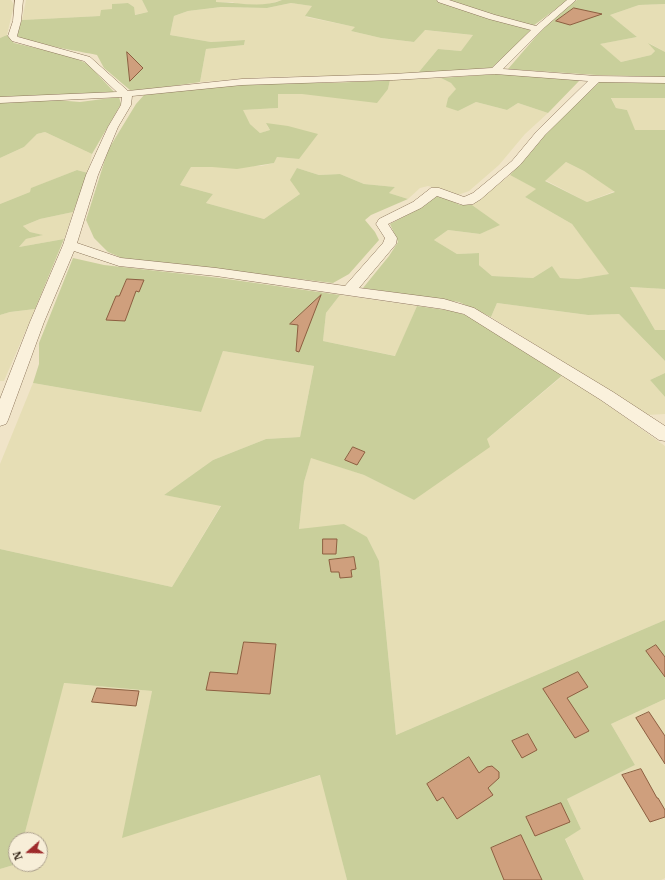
<!DOCTYPE html>
<style>
body{margin:0}
#map{position:relative;width:665px;height:880px;overflow:hidden;background:#f0e4c8;font-family:"IBM Plex Serif",serif}
canvas{display:block}
.north{position:absolute;left:8px;top:832px;width:40px;height:40px;box-sizing:border-box;background:#f7eed8;border:1px solid #ada18e;border-radius:50%;rotate:250deg;font-size:11px;font-weight:700;line-height:16px;text-align:center;color:#3d2e20}
.north::after{content:'';display:block;margin:auto;width:14px;height:18px;background:#9e2a2b;clip-path:polygon(50% 0,100% 100%,50% 72%,0 100%)}
</style>
<div id="map">
<canvas width="665" height="880"></canvas>
<div class="north">N</div>
</div>
<script>
const c = document.querySelector('canvas').getContext('2d');
c.lineJoin = 'round';
function fill(path, color) { c.fillStyle = color; c.fill(path, 'evenodd'); }
function strokePath(path, color, width, dash) { c.strokeStyle = color; c.lineWidth = width; c.lineCap = dash ? 'butt' : 'round'; c.setLineDash(dash || []); c.stroke(path); }
const farmland = new Path2D(`
 M0,0H11L14,5L7,35L0,38Z
 M26,0H142L148,12L134,15V7L128,3L112,4V9L100,16L22,20Z
 M216,0H282L265,5H240L232,2H216Z
 M291,3L313,6L306,17L356,27L351,31L381,38L414,42L424,30L473,35L461,51L438,49L418,73L341,76L266,77L200,82L206,49L244,45L245,40L211,42L170,35L174,16L188,11L221,7L267,8Z
 M665,4V52L649,43L655,51L651,55L621,62L599,44L637,37L610,15L639,5Z
 M441,78L451,83L457,89L448,98L447,106L458,111L476,102L507,110L518,103L548,113L525,134L499,165L469,191L458,195L428,186L420,188L408,199L389,193L395,187L364,184L340,174L319,175L297,168L300,194L264,219L206,203L213,194L180,185L191,167L261,166L274,163L277,157L299,159L266,124L270,130L260,133L250,124L242,110L278,108V94H302L388,89L390,80Z
 M611,97L665,98V130H634L627,110L616,108Z
 M45,132L92,154L88,173L77,170L32,188L30,192L0,204V158L24,147L37,134Z
 M566,162L584,171L615,191L587,202L545,180Z
 M510,175L537,189L525,197L572,224L610,274L578,279L559,278L552,266L533,278L492,276L479,265V253L457,254L434,240L448,230L480,234L499,225L472,205Z
 M73,212L64,239L19,247L26,239L42,235L30,232L23,226L40,219Z
 M630,287L665,289V330H655Z
 M340,295L417,306L396,356L323,341L326,313Z
 M497,303L588,315L619,314L665,361V373L650,380L665,397V414L647,415L491,317Z
 M35,309L4,381H0V315L10,312Z
 M223,351L314,366L300,437L266,439L213,460L164,495L221,505L172,587L0,549V464L33,383L200,412Z
 M565,374L665,446V620L396,735L379,561L367,537L299,529L304,482L311,457L364,475L414,500Z
 M63,683L152,691L123,837L321,775L347,880H0V869L17,864H40V840H23Z
 M665,699V878L661,880H584L565,838L581,829L567,799L635,765L611,724Z`);
const green = new Path2D(`
 M142,0H216V2C239,2 260,9 282,0H436L492,19L533,30L494,67L485,69L418,73L438,49L461,51L473,35L425,30L414,42L381,38L351,31L355,27L305,16L312,6L291,3L267,8L221,7L188,11L174,16L170,35L211,42L245,40L244,45L206,49L200,82L139,91L130,90L104,68L97,55C83,52 23,42 16,35L22,20L100,16L101,10L112,9V4L128,3L134,7L135,15L148,12Z
 M445,0H568L533,26L495,17Z
 M577,0H665V4L639,5L610,15L637,37L600,44L621,62L651,55L655,51L648,43L665,52V77L597,75L508,69L552,18Z
 M7,35L14,43L70,56L88,64L115,93L0,98V38Z
 M497,74L580,80L548,113L518,103L507,110L476,102L458,111L446,107L448,98L456,89L451,83L441,78Z
 M390,80L388,89L377,103L302,94H278V108L243,110L250,124L260,133L270,130L266,123L288,126L318,134L299,159L277,157L274,163L237,169L212,167H191L180,185L213,194L206,203L264,219L300,194L290,180L297,168L319,175L340,174L364,184L395,187L389,193L408,199L371,215L365,220L375,232L379,240L349,274L333,283L122,258L108,252L94,238L86,220L108,150L136,104L144,95L201,88L270,83H333Z
 M598,80L665,81V98H611L616,108L627,110L635,130H665V289L630,287L655,330H665V361L619,314L588,315L497,303L491,317L459,302L363,288L389,256L398,242L390,224L424,206L437,194L460,205H472L500,225L480,234L448,230L434,240L457,254L479,253V265L492,276L533,278L552,266L560,278L578,279L609,274L572,224L525,197L536,189L510,175L545,134ZM566,162L584,171L615,192L587,202L545,181Z
 M119,97L121,104L92,154L45,132L37,134L24,147L0,158V102L56,100L80,102Z
 M77,170L88,173L73,212L40,219L23,226L30,232L43,235L26,239L19,247L64,239L35,309L10,312L0,315V204L30,192L31,188Z
 M73,258L104,265L220,278L340,295L326,313L323,341L395,356L417,306L452,311L472,317L564,374L487,439L490,447L414,500L364,475L311,458L304,482L299,529L344,524L367,537L379,561L396,735L665,620V699L611,724L635,765L567,799L581,829L565,839L584,880H347L320,775L122,838L152,691L64,683L23,840H16L17,864L0,869V549L172,587L221,506L164,495L213,460L266,439L300,437L314,366L223,351L201,412L33,383L39,364V343Z
 M665,373V397L650,380Z`);
const building = new Path2D(`
 M574,8L602,14L570,25L556,21Z
 M127,52L143,68L130,81Z
 M127,279L144,280L139,292L136,291L125,321L106,320L116,296H119Z
 M321,295L299,352L296,351L298,325L290,324Z
 M353,447L365,452L357,465L345,460Z
 M323,539H337L336,554H323Z
 M354,557L356,569L351,570L352,577L340,578L339,572H331L329,560Z
 M244,642L276,644L270,694L206,690L210,672L237,674Z
 M656,645L665,657V677L646,651Z
 M578,672L588,687L567,698L589,731L575,738L543,689Z
 M97,688L139,691L136,706L92,702Z
 M649,712L665,736V764L636,718Z
 M528,734L537,750L522,758L512,741Z
 M469,757L479,773L487,767L492,766L499,772V778L488,788L493,795L457,819L443,797L437,801L427,784Z
 M641,769L657,798H658L665,810V817L650,822L622,775Z
 M561,803L570,822L535,836L526,817Z
 M521,835L542,880H504L491,848Z`);
const street = new Path2D(`
 M15,0H23L21,21L17,36L18,37L90,57L128,91L242,79L393,74L492,68L531,30L489,19L438,2L437,0H449L495,15L536,26L567,0H576L545,27L503,69L596,76L665,77V83L599,82L545,135L520,165L481,199L473,204L463,205L437,196L421,208L388,224L397,238L396,244L359,288L444,299L474,308L613,392L665,426V441L659,440L601,400L464,314L443,309L216,276L119,266L74,251L44,322L8,420L6,424L0,426V399L30,322L63,245L86,175L108,127L121,105L122,97L0,103V97L117,92L84,61L12,41L8,36L13,21ZM495,74L588,81L537,131L512,161L473,193L464,197L439,188H431L413,202L379,219L376,224L385,238L383,243L345,286L216,268L121,258L77,243L98,175L118,127L131,105L132,96L242,85L393,80Z`);
fill(farmland, '#e6deb5');
fill(green, '#c9cf9b');
fill(building, '#cf9f7d');
strokePath(building, '#8d5f41', 1);
strokePath(street, '#8d765c', 1);
fill(street, '#faf1dc');
</script>
